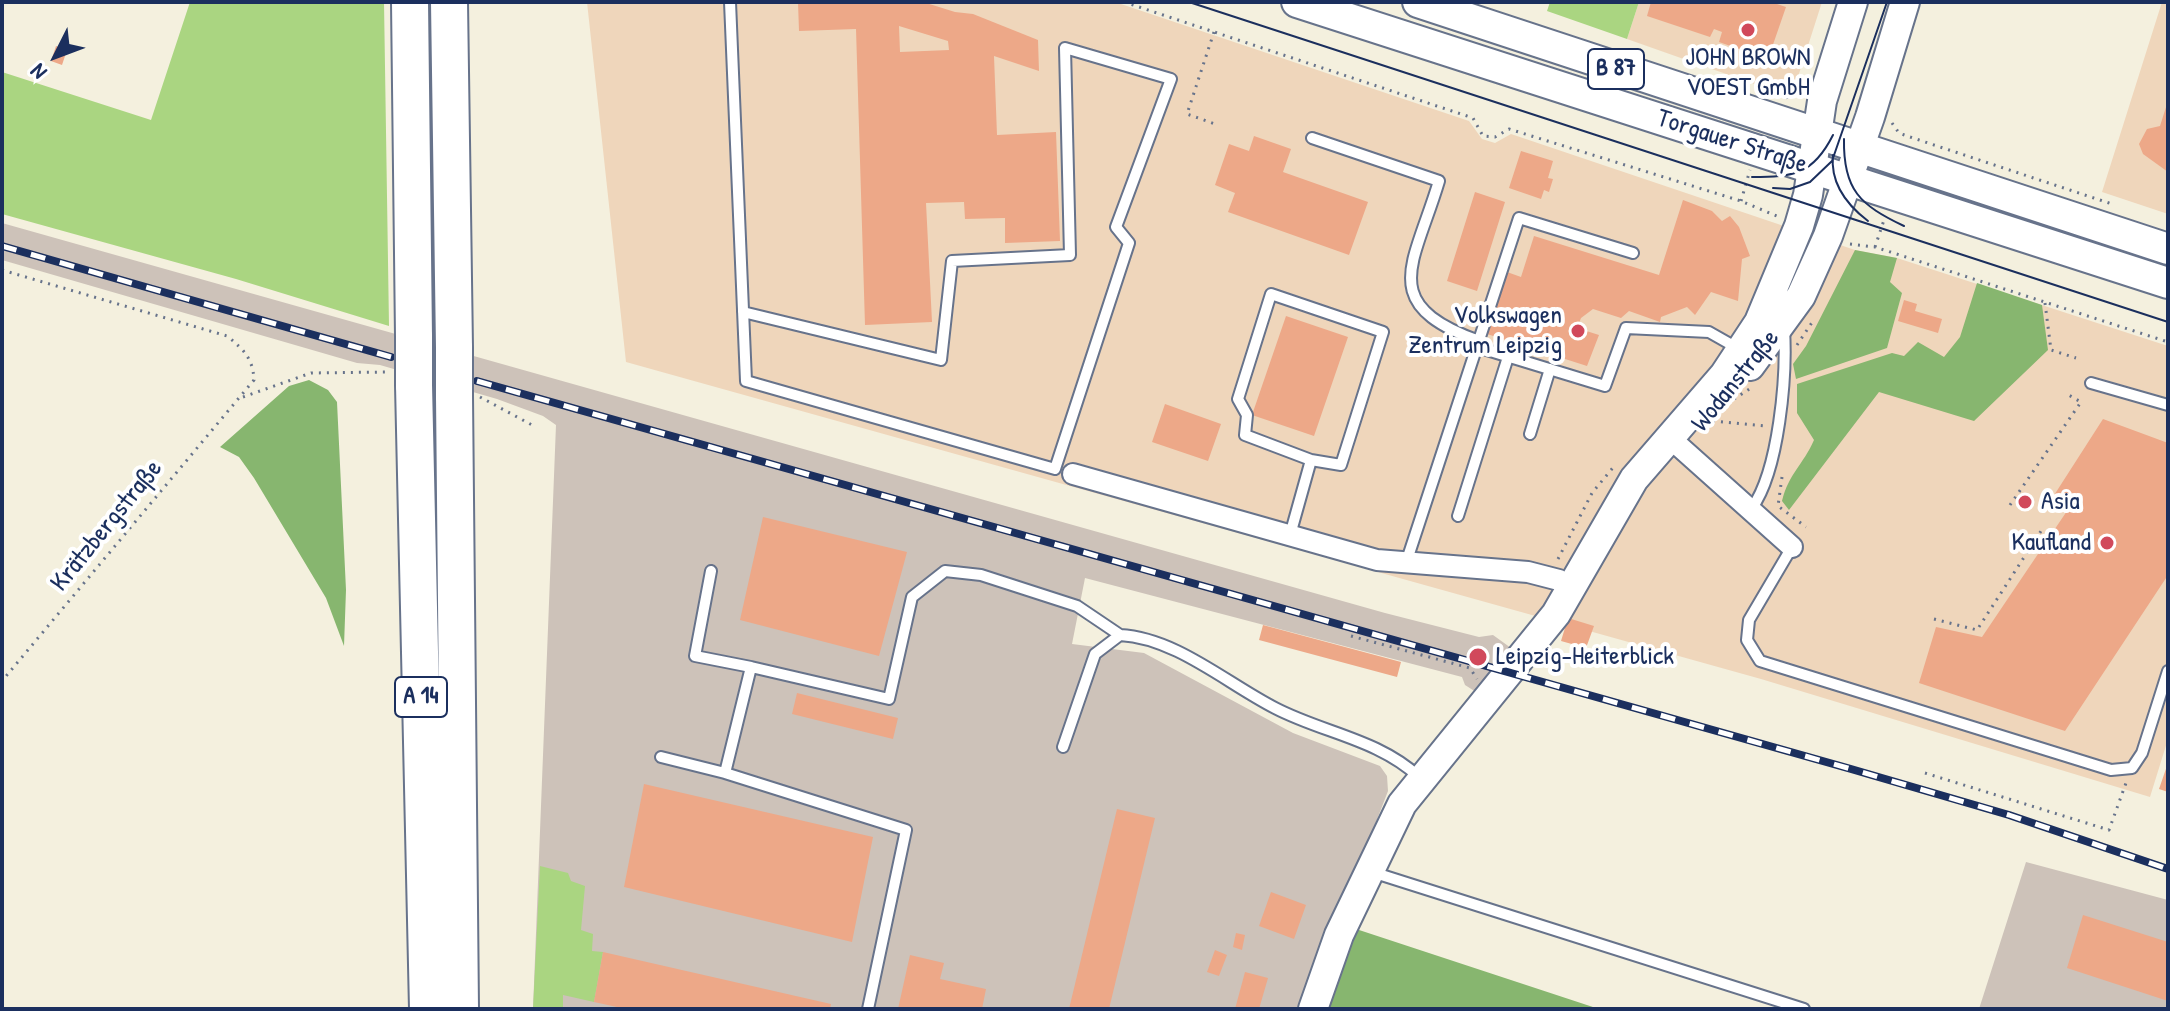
<!DOCTYPE html>
<meta charset="utf-8">
<style>
body{margin:0}
#map{position:relative;width:2170px;height:1011px;overflow:hidden;background:#f4f0de;font-family:"Patrick Hand",sans-serif}
canvas{display:block}
.frame{position:absolute;inset:0;border:4px solid #1b2f5e;pointer-events:none}
.north{position:absolute;left:16px;top:16px;width:80px;height:80px;-webkit-text-stroke:6px #fff;paint-order:stroke;rotate:228deg;font-size:22px;font-weight:700;line-height:32px;text-align:center;color:#1b2f5e}
.north::after{content:'';display:block;margin:auto;width:28px;height:36px;background:#1b2f5e;clip-path:polygon(50% 0,100% 100%,50% 72%,0 100%)}
</style>
<div id="map">
<canvas width="2170" height="1011"></canvas>
<div class="frame"></div>
<div class="north">N</div>
</div>
<script>
const c = document.querySelector('canvas').getContext('2d');
c.lineJoin = 'round';
function fill(path, color) { c.fillStyle = color; c.fill(path, 'evenodd'); }
function strokePath(path, color, width, dash) { c.strokeStyle = color; c.lineWidth = width; c.lineCap = dash ? 'butt' : 'round'; c.setLineDash(dash || []); c.stroke(path); }
function write(font, color, halo, rows, align = 'center') {
  c.font = font + ' "Patrick Hand",sans-serif'; c.lineWidth = 8; c.setLineDash([]); c.textBaseline = 'middle'; c.strokeStyle = halo; c.fillStyle = color; for (const [text, x, y, turn = 0] of rows) {
    c.save(); c.translate(x, y); c.rotate((+turn || 0) * Math.PI / 180); c.textAlign = isNaN(turn) ? turn : align; if (halo) c.strokeText(text, 0, 0); c.fillText(text, 0, 0); c.restore();
  }
}
const built = new Path2D(`
 M587,2H1115L1469,121L1482,139L1495,143L1511,134L1855,250L1897,258L2168,346V739L2150,797L1761,679L626,362Z
 M1639,2H1822L1797,80L1780,93L1627,39Z
 M2162,2H2168V214L2102,192Z`);
const industrial = new Path2D(`
 M2,223L1385,613L1479,637L1493,635L1511,648L1476,692L1465,685L1462,677L1085,578L1072,644L1144,653L1293,733L1380,766L1387,776L1388,791L1304,1009H533L556,425L543,416L497,399L380,365L357,363L2,260Z
 M2026,862L2168,900V1009H1979Z`);
const green = new Path2D(`
 M190,2H384L389,326L236,279L2,214V72L151,120Z
 M1550,2H1639L1627,39L1547,11Z
 M540,866L568,873L571,881L585,886L581,930L593,934L592,951L603,952L594,1002L563,995V1009H533Z`);
const forest = new Path2D(`
 M1855,250L1897,258L1890,282L1902,293L1887,348L1796,379L1793,364L1806,346Z
 M1977,283L2042,305L2048,350L1974,421L1879,392L1789,510L1782,501C1789,473 1803,465 1814,440L1797,413V384L1892,353L1904,356L1918,342L1944,357L1960,337Z
 M309,380L328,390L337,402L346,590L344,646L326,598L254,478L239,457L220,447L289,386Z
 M1353,928L1599,1009H1324Z`);
const building = new Path2D(`
 M798,2H923L955,12L973,14L1038,40L1039,71L994,56L997,135L1056,132L1060,241L1005,243V218L965,219L964,202L926,203L932,322L865,325L856,29L799,31ZM899,26L948,41L949,50L900,52Z
 M1651,2H1771L1786,7L1768,59L1719,42L1722,32L1714,29L1710,37L1647,16Z
 M56,46L67,50L62,65L51,61Z
 M2167,104H2168V172L2143,154L2139,144L2147,129L2160,126Z
 M1254,136L1291,149L1283,172L1368,202L1349,255L1228,212L1235,193L1215,185L1229,144L1249,151Z
 M1521,151L1553,161L1548,178L1553,179L1549,192L1544,190L1541,199L1509,188Z
 M1475,192L1505,202L1477,291L1447,281Z
 M1683,200L1712,211L1722,221L1730,216L1739,227L1750,256L1742,259L1738,301L1711,292L1695,315L1687,307L1661,317L1660,322L1629,311L1621,318L1593,309L1581,318L1577,328L1599,335L1587,366L1487,334L1507,272L1521,277L1534,236L1659,275Z
 M1904,300L1917,304L1915,311L1942,319L1938,333L1898,321Z
 M1286,316L1348,337L1314,436L1252,415Z
 M1165,404L1221,424L1208,461L1152,442Z
 M2103,419L2168,443V575L2065,731L1919,683L1936,627L1982,637L2067,511L2051,500Z
 M763,517L907,552L879,656L740,620Z
 M1568,618L1594,626L1586,648L1561,641Z
 M1263,625L1401,662L1397,677L1259,640Z
 M797,693L898,718L893,739L792,714Z
 M2168,763V792L2159,789Z
 M644,784L873,837L852,942L624,887Z
 M1117,809L1155,818L1109,1009H1069Z
 M1271,892L1306,905L1294,939L1259,926Z
 M2083,915L2168,942V1001L2067,968Z
 M1236,933L1245,935L1242,950L1233,947Z
 M1215,950L1227,955L1219,976L1207,972Z
 M603,952L831,1004L830,1009H626L594,1002Z
 M910,955L944,963L940,979L986,989L982,1009H898Z
 M1245,972L1268,978L1259,1009H1235Z`);
const path = new Path2D(`
 M1124,2L1473,118L1483,136L1495,137L1509,129L1741,201L1779,217
 M1214,32L1187,114L1215,124
 M1786,98L1797,92L1803,82
 M1892,123L1899,133L1910,137L2112,204
 M1741,201L1750,170
 M1850,244L1875,247L2168,342
 M1875,247L1885,217
 M2,270L227,336C243,349 253,358 254,380L2,681
 M2045,303L2051,350L2076,358
 M1797,345L1813,321
 M243,397L311,373L387,372
 M480,397L532,425
 M1734,399L1751,388
 M1713,421L1765,426
 M1782,477L1778,506L1806,527
 M2010,505L2081,402L2065,393
 M1558,559L1592,493L1616,464
 M1934,619L1977,630L2043,528
 M1351,636L1470,668L1477,679
 M1925,773L2109,830L2126,783`);
const lane = new Path2D(`
 M730,2L746,381L1055,469L1129,243L1116,227L1171,79L1065,48L1070,255L952,261L941,360L743,312
 M1312,138L1439,181C1414,265 1376,304 1479,341
 M1477,347L1605,386L1626,328L1709,332L1739,349
 M2091,383L2168,405
 M1530,434L1550,369
 M1752,508C1779,470 1787,376 1784,329
 M1458,516L1508,357
 M1290,535L1311,460L1341,465L1383,332L1271,294L1238,399L1247,415L1245,435L1311,460
 M1792,547L1749,620L1747,640L1760,661L2111,770L2132,768L2142,753L2168,671
 M1406,563L1519,218L1633,253
 M711,571L695,656L751,667
 M1063,747L1095,654L1120,635C1176,638 1226,683 1275,708C1323,733 1378,739 1419,777
 M661,757L725,773
 M1372,872L1804,1009
 M868,1009L906,830L725,773L751,667L889,699L912,597L945,571L981,575L1077,606L1120,635`);
const street = new Path2D(`
 M1670,438L1792,547
 M1073,474L1377,560L1528,572L1559,580L1572,589`);
const secondary = new Path2D(`
 M1750,366L1801,296L1828,236L1870,117L1905,2
 M1313,1009L1339,935L1402,804L1556,614L1634,479L1724,375L1759,322L1799,226L1808,195L1822,101L1853,2`);
const primary = new Path2D(`
 M1297,2L2168,283
 M1418,2L2168,249`);
const highway = new Path2D(`
 M410,2L414,337
 M449,2L454,348
 M414,385L428,1009
 M454,396L460,1009`);
const tram = new Path2D(`
 M1189,2L2168,322
 M1844,139C1843,190 1860,205 1904,226
 M1833,155C1830,184 1847,205 1868,221
 M1752,177C1793,177 1813,175 1833,135
 M1773,188L1790,189L1810,182L1832,161L1887,2`);
const rail = new Path2D(`
 M2,246L391,357
 M477,381L1851,769L2009,815L2168,869`);
const highwayBridge = new Path2D(`
 M454,348V396
 M414,385V337`);
const markers = [
 [1748,30,8,"#d1495b"],
 [1578,331,8,"#d1495b"],
 [2025,502,8,"#d1495b"],
 [2107,543,8,"#d1495b"],
 [1478,657,10,"#d1495b"]
];
const shields = [
 [1616,69,56],
 [421,697,52]
];
const shieldNames = [
 ["B 87",1616,69],
 ["A 14",421,697]
];
const poiNames = [
 ["JOHN BROWN",1748,58,"center"],
 ["VOEST GmbH",1748,88,"center"],
 ["Volkswagen",1562,316],
 ["Zentrum Leipzig",1562,346],
 ["Asia",2041,502,"left"],
 ["Kaufland",2091,543],
 ["Leipzig-Heiterblick",1496,657,"left"]
];
const streetNames = [
 ["Torgauer Straße",1732,142,18],
 ["Wodanstraße",1736,381,-51],
 ["Krätzbergstraße",107,526,-51]
];
fill(built, '#efd6bb');
fill(industrial, '#cdc2b9');
fill(green, '#aad581');
fill(forest, '#87b66f');
fill(building, '#eda888');
strokePath(lane, '#67738b', 14);
strokePath(street, '#67738b', 24);
strokePath(secondary, '#67738b', 32);
strokePath(primary, '#67738b', 34);
strokePath(highway, '#67738b', 40);
strokePath(path, '#67738b', 3, [2, 6]);
strokePath(lane, '#fff', 10);
strokePath(street, '#fff', 20);
strokePath(secondary, '#fff', 28);
strokePath(primary, '#fff', 30);
strokePath(highway, '#fff', 36);
strokePath(tram, '#1b2f5e', 2);
strokePath(rail, '#1b2f5e', 8);
strokePath(rail, '#fff', 5, [15]);
strokePath(highwayBridge, '#67738b', 40, []);
strokePath(highwayBridge, '#fff', 36);
for (const [x, y, r, color] of markers) { const dot = new Path2D(); dot.arc(x, y, r, 0, 2 * Math.PI); c.fillStyle = color; c.fill(dot); strokePath(dot, '#fff', 3); }
for (const [x, y, w] of shields) { const box = new Path2D(); box.roundRect(x - w / 2, y - 20, w, 40, 6); c.fillStyle = '#fff'; c.fill(box); strokePath(box, '#1b2f5e', 2); }
write('bold 24px', '#1b2f5e', null, shieldNames);
write('26px', '#1b2f5e', '#fff', poiNames, 'right');
write('26px', '#1b2f5e', '#fff', streetNames);
</script>
